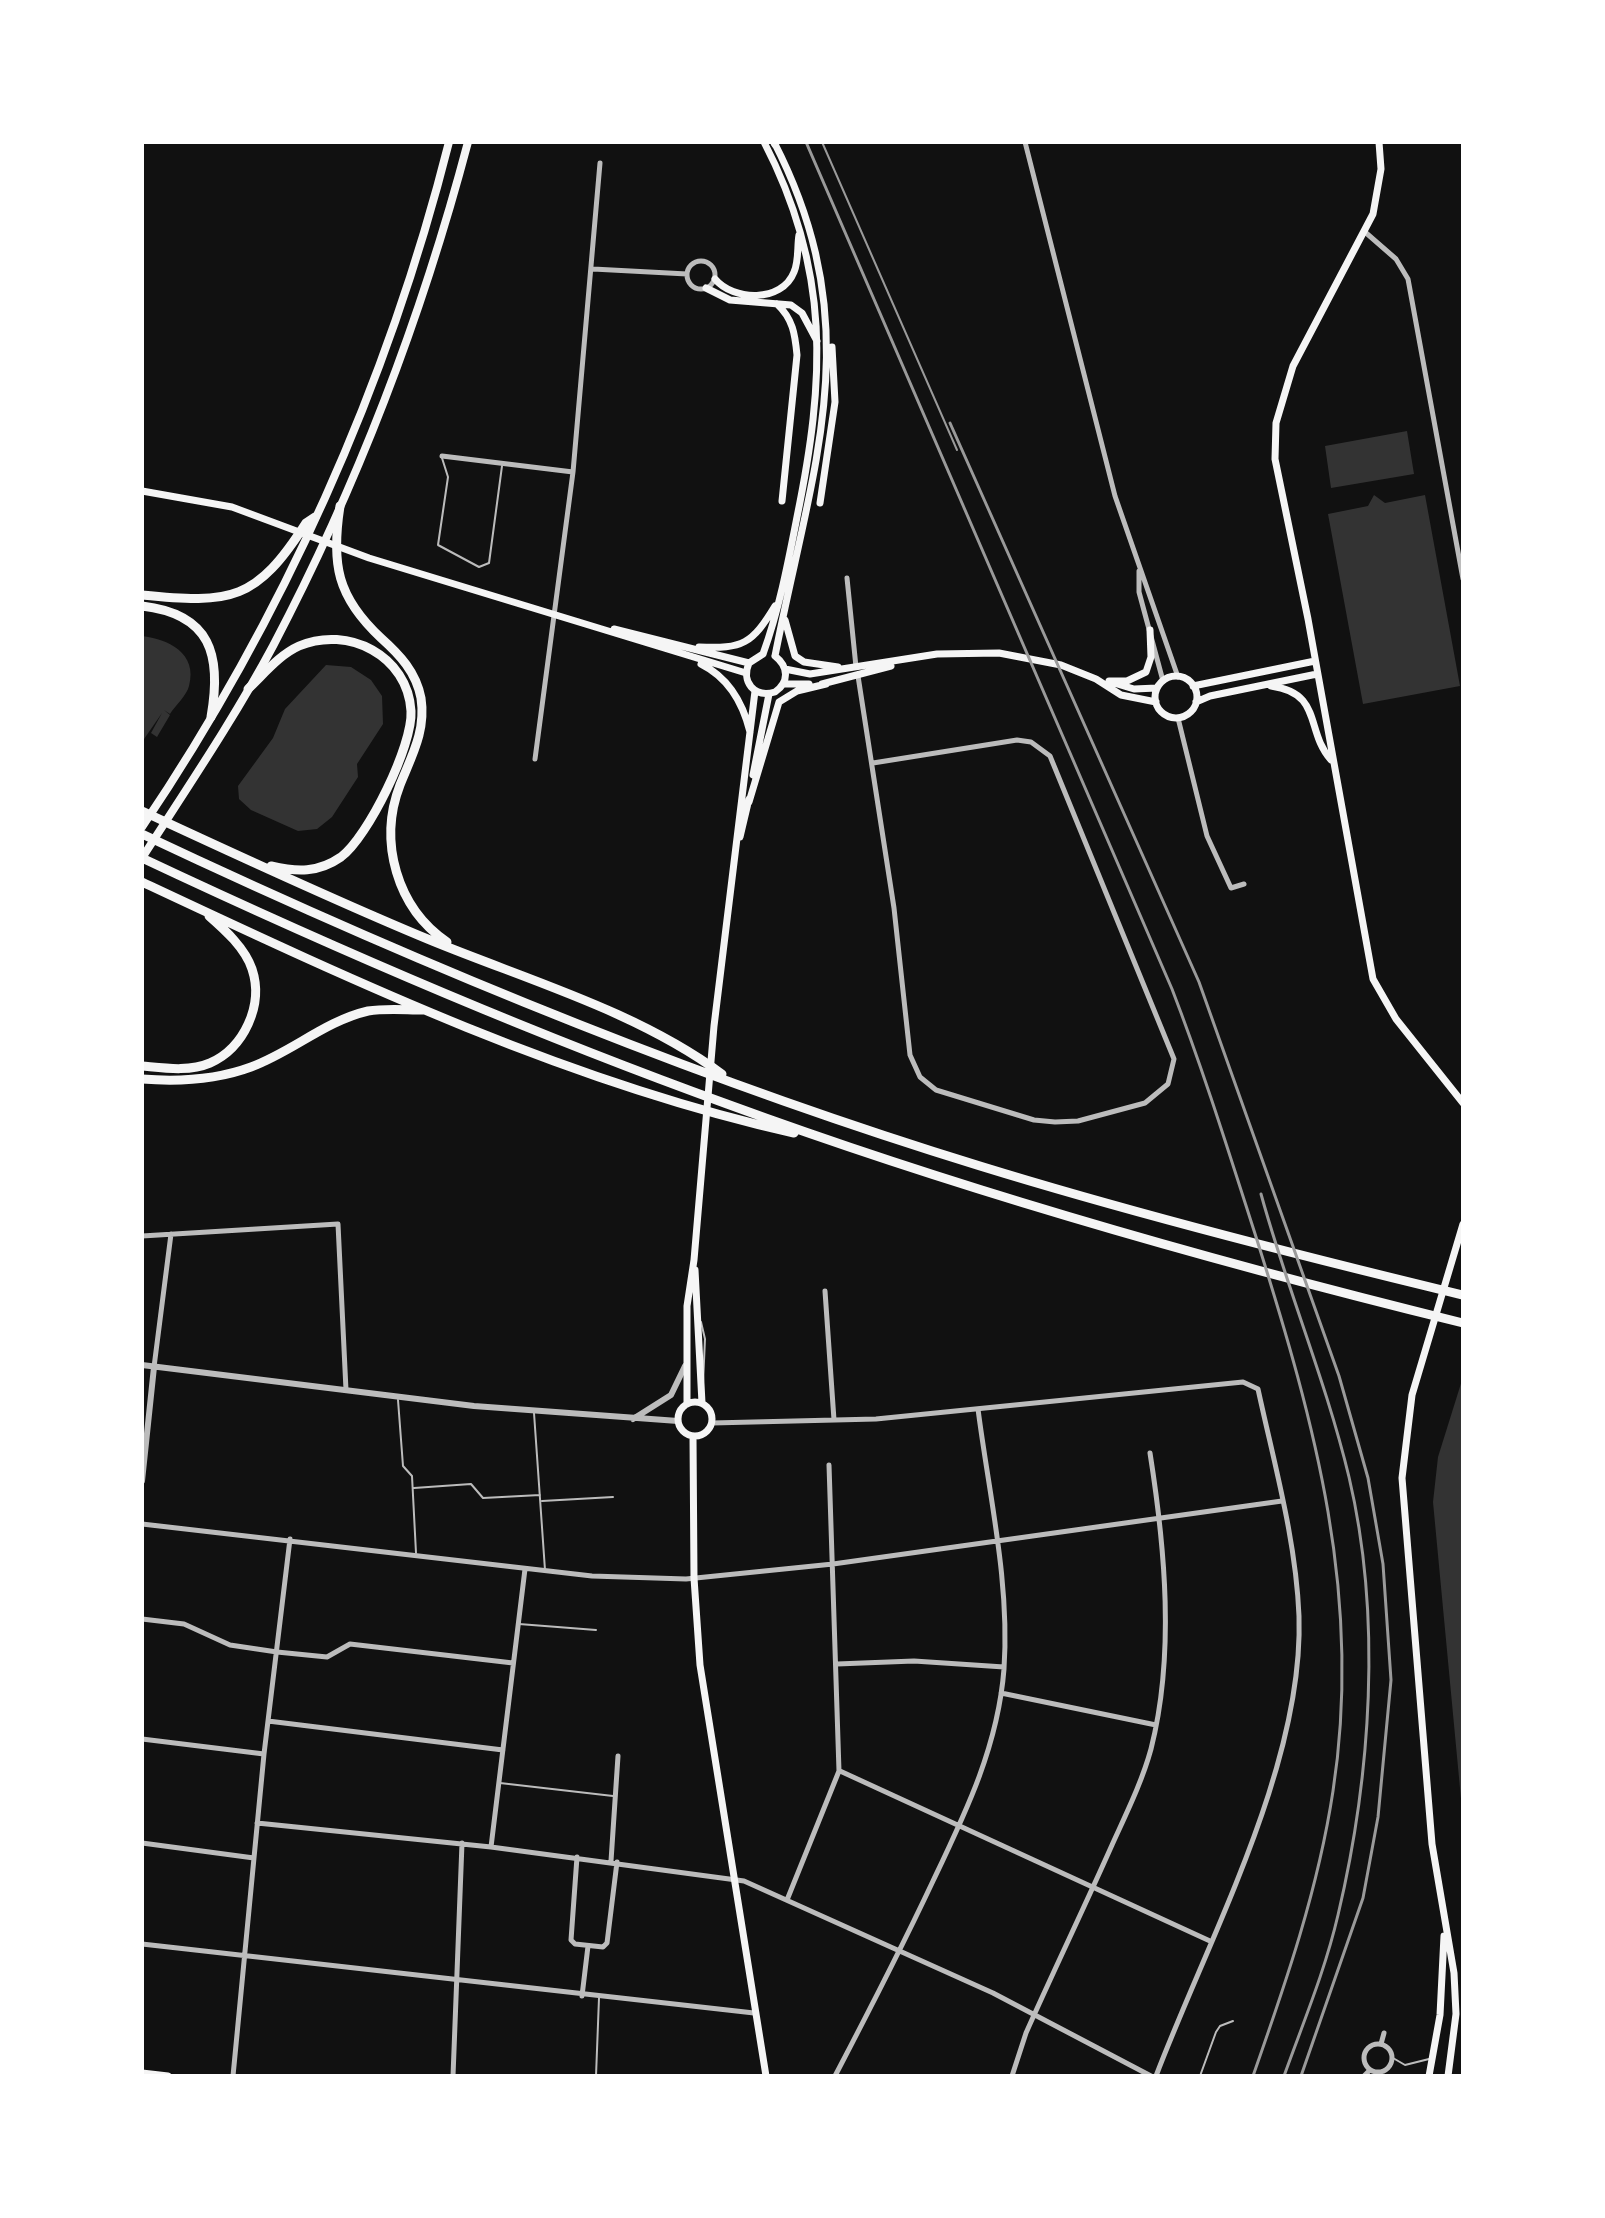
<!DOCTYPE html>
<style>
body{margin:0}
#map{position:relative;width:1605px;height:2218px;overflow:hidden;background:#111;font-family:Literata,serif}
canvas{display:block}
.frame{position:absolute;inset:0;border:144px solid #fff;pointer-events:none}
</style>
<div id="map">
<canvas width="1605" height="2218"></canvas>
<div class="frame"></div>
</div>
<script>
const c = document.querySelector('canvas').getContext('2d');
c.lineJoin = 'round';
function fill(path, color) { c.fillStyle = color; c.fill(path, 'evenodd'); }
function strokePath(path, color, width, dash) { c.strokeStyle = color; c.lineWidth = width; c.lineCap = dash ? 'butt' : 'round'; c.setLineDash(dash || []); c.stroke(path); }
const water = new Path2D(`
 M1407,431L1414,474L1331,488L1325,446Z
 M1374,495L1385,503L1425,495L1460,686L1363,704L1328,514L1368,506Z
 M142,636C168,639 198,653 189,686C187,695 175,706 170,714L164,710L170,715L157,737L151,733L162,713L142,742Z
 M326,665L351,667L371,680L382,696L383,724L357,764L358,777L332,817L317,829L298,831L251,810L239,799L238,786L273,738L285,709Z
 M1463,1377V1820L1433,1502L1438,1457Z`);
const service = new Path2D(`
 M442,458L448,477L438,545L479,567L489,563L502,466
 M701,1322L705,1339L703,1383
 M398,1400L403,1466L412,1476L416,1553
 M534,1413L545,1570
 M414,1488L471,1484L483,1498L540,1495
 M542,1501L613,1497
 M519,1624L596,1630
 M500,1783L613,1796
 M1393,2058L1405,2065L1429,2059
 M596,2076L599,1998
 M1200,2076L1216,2032L1220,2026L1233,2021`);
const minor = new Path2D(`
 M1025,142L1115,496L1178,677
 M1365,232L1396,259L1408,279L1463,579
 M687 275a14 14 0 1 1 28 0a14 14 0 1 1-28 0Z
 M593,269L687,274
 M442,456L573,472
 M1139,571V592L1163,681
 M847,578L856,667
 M858,676L894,908L910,1055L920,1077L936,1090L1034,1120L1055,1122L1078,1121L1145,1103L1168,1084L1174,1059L1050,756L1031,742L1017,740L873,763
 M1178,718L1207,836L1231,888L1244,884
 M535,759L573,472L600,163
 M142,1236L338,1224L346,1390
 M825,1291L834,1420
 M154,1367L171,1234
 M712,1423L876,1419L1243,1382L1258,1389C1274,1463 1296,1540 1299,1616C1304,1764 1209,1937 1156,2076
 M142,1524L592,1576L686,1579L833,1564L1282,1501
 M142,1619L184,1624L230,1645L277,1652L327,1657L350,1644L513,1663
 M837,1664L914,1661L1004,1667
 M1001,1693L1156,1725
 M268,1721L503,1750
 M142,1739L264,1754
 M840,1771L1210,1941
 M257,1823L491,1847L744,1881L993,1993L1151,2076
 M142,1843L254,1858
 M491,1847L525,1569
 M577,1857L571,1940L575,1944L603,1947L607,1943L617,1862
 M611,1861L618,1756
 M787,1900L839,1771L829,1465
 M142,1944L754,2013
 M582,1996L588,1946
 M1364 2058a14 14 0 1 1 28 0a14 14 0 1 1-28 0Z
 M1381,2044L1384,2033
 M233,2076L264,1754L290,1539
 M453,2076L462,1843
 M835,2076C869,2011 902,1947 933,1881C966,1812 998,1746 1004,1669C1010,1582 989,1495 978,1409
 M1012,2076L1026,2033C1054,1970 1084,1908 1112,1845C1126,1814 1142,1782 1151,1749C1175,1655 1165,1548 1150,1453
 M1364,2076L1370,2070`);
const tertiary = new Path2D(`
 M142,1365L474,1406L678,1421
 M633,1419L671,1395L685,1366
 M142,1481L154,1367`);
const secondary = new Path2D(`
 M774,142C870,329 812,466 775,656
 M1379,142L1381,169L1373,214L1293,366L1276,423L1275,459L1308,619L1373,979L1396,1019L1463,1103
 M715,279C733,301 782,303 794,272C799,261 797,246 799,235
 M706,288L730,300L791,305L802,313L817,341
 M777,304C793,319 795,334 797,355L782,501
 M142,491L232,507L369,558L746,673
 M820,503L835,402L832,347
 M785,620L795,656L804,662L838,667
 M614,629L749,663
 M699,647C743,649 752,644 775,606
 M763,654C779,610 788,563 797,517C825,380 831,271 764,142
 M763,654L749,663C741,682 754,698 775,692C789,682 789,667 775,656
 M701,664C729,678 743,703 750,732
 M785,669L810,674L937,654L999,653L1061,665L1096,679L1121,695L1156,702
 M1155 697a21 21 0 1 1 42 0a21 21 0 1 1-42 0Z
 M1109,681H1127L1146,672L1151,657L1150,630
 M1114,683L1134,689L1157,688
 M784,684H809
 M822,684L891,666
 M1193,686L1315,661
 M1271,686C1323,693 1305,731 1331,760
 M1196,702L1210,696L1317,674
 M753,775L769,694
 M749,802L779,702L797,691L826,684
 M740,837L749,799
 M695,1270L702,1403
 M678 1419a17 17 0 1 1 34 0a17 17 0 1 1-34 0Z
 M687,1404V1306L694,1260L714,1026L755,691
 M693,1436L694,1578L700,1665L766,2076
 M142,2073L168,2076
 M1429,2076L1440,2015L1444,1936
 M1448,2076L1456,2014L1454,1973L1432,1844L1402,1478L1412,1395L1463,1224`);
const trunk = new Path2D(`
 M774,142L775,144
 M142,827C282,620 388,384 449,142
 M142,858C187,788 234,719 273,646C357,486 422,316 468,142`);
const motorway = new Path2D(`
 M340,506C331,564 337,597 381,638C400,655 416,672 421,698C426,731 412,755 400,785C378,842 397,908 447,942
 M142,595C232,604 256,601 306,523L315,517
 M142,606C211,614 222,655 211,717
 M248,689C264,674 279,655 299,646C348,625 408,656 411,711C413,745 368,837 341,857C318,873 297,872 271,866
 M142,811C237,855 333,900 430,940C527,980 637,1011 722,1074
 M142,834C413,962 693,1078 980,1166C1139,1215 1301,1256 1463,1295
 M142,858C333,948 528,1032 727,1104C967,1192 1215,1262 1463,1323
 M142,882C351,980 569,1083 794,1133
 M142,1066C164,1068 189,1072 210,1063C244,1048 264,1005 252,969C245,948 225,930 209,916
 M142,1079C180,1082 216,1080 251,1067C292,1052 325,1021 368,1011C386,1008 405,1010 424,1010`);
const tram = new Path2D(`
 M822,142L957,450`);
const rail = new Path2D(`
 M806,142L1172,989C1204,1072 1230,1156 1257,1240C1315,1424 1363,1597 1333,1791C1318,1890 1286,1982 1253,2076
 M950,423L1199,982L1339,1376L1368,1478L1383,1564L1391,1680L1378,1817L1363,1898L1301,2076
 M1261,1194C1287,1289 1326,1381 1349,1477C1382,1617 1371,1776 1338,1915C1325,1971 1303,2023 1284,2076`);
fill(water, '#333');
strokePath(service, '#bcbcbc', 2);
strokePath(minor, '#bcbcbc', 5);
strokePath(tertiary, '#bcbcbc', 6);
strokePath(secondary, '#f5f5f5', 7);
strokePath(trunk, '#f5f5f5', 8);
strokePath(motorway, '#f5f5f5', 9);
strokePath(tram, '#9a9a9a', 2);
strokePath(rail, '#9a9a9a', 3);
</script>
